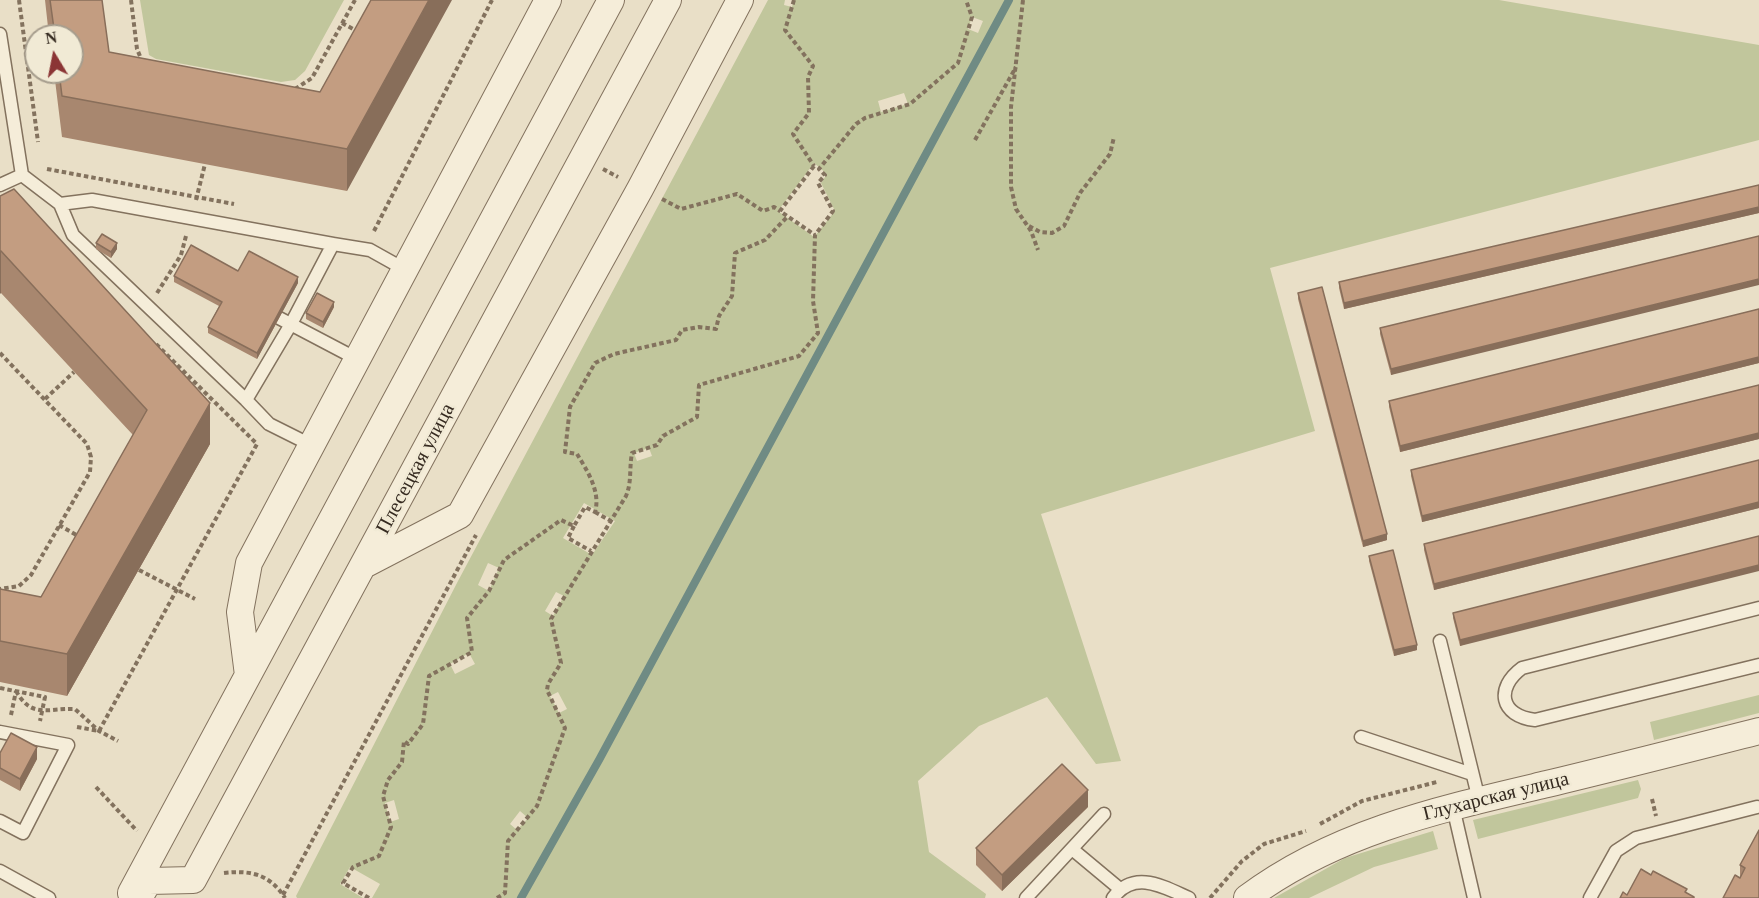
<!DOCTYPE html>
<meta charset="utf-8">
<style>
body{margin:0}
#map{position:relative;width:1759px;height:898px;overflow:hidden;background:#e9dfc7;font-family:Georgia,serif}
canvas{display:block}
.north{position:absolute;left:24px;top:24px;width:60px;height:60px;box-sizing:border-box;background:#f1ead5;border:2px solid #a69d8d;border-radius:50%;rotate:350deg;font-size:16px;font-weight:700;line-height:24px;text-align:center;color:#352a20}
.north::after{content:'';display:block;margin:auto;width:21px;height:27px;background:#8b3535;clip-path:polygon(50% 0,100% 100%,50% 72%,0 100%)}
</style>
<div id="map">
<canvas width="1759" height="898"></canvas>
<div class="north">N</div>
</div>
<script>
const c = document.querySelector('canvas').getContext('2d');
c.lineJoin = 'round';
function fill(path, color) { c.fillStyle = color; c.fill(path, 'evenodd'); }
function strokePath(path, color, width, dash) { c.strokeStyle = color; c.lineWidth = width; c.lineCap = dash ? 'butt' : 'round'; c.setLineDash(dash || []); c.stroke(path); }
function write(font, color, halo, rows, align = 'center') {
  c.font = font + ' Georgia,serif'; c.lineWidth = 5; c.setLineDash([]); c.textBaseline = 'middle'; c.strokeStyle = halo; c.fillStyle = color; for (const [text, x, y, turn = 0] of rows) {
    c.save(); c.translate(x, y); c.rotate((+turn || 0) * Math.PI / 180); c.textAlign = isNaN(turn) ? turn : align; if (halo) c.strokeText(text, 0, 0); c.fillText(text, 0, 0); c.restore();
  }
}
const green = new Path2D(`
 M140,0H344L305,71L295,80L281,82L156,59L149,55Z
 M768,0H785L784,5L792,7L794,0H1499L1759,45V140L1270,268L1315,431L1041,514L1121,761L1096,764L1047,697L979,726L918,781L929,852L986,894L985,898H372L380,884L350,867L340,884L363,898H297L296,896L458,581ZM972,17L983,21L978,33L968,29ZM904,93L908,104L881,112L878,101ZM814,163L827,174L821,183L835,211L814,237L778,211ZM649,448L652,456L637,461L634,453ZM584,503L615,521L592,555L563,538ZM488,563L499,568L489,591L478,585ZM556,592L564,596L553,616L545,611ZM469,653L475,664L455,674L450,664ZM558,692L567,709L559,713L550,696ZM394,800L399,819L390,822L385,803ZM520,811L528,818L517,830L510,824Z
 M1759,695V713L1654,740L1650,722Z
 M1638,780L1641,789L1638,798L1478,839L1473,820Z
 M1433,831L1438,849L1374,867L1309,898H1274L1345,858Z`);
const stream = new Path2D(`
 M521,898L599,760L1009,0`);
const path = new Path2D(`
 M19,0L38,142
 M131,0L137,49L142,61
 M794,0L785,30L813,66L808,77L809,113L793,134L814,166
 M1023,0L1011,107V187L1016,209L1031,231L1038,250
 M342,23L357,31
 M295,89L312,78L355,0
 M975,140L1016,67
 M814,166L780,211L815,235
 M47,169L234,204
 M603,169L618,177
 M662,199L681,209L737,194L763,211L774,207L780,211
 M196,200L205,164
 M1029,226L1040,232L1052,233L1064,226L1080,193L1110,154L1114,137
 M374,231L492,0
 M157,293L181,255L186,236
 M0,353L87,444L91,457L90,472L31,575L19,586L0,589
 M45,399L74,372
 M595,512L611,521
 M59,525L80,537
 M574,526L568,538L591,551
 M139,570L195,599
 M0,688L45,697L40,721
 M16,691C32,719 47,708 75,709L99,731L118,741
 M11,715L16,691
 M77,727L99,731L257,444L154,342
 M96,787L137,831
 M1652,799L1656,816
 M1320,824L1362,801L1437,782
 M224,873C250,870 270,874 285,898
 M283,895L476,535
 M369,898L343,883L353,867L379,856L391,827L383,796L388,780L402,762L404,741L408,744L423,724L429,676L472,652L467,618L489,591L504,560L561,520L574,526L585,507L595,512C601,492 587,470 577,454L565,452L570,407L595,363L614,354L676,340L682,330L699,327L716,329L719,316L732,296L735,253L765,240L787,217
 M497,898L505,893L508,841L537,806L565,728L547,690L548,684L561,663L551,619L626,496C632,482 629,469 632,453L657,445L663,436L697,417L699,385L799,356L818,333L813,301L815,235L833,211L818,183L825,175L819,169L856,124L865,118L910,104L958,63L972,17L966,0
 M1210,898L1242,861L1264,844L1306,831`);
const service = new Path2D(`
 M0,34L22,175L0,185
 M22,175L60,204L73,235L246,400L291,324L333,244L92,200L60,204
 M333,244L370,250L404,269
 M279,318L357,359
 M246,400L269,424L311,445
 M1759,608L1522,668C1495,688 1500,716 1535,720L1759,665
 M1440,641L1479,800
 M0,732L68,745L23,833L0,821
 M1361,737L1472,774
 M1453,807L1474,898
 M1072,849L1120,889
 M0,871L49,898
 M1026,898L1104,814
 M1113,898C1134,869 1164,887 1189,898
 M1590,898L1616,851L1636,838L1757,807`);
const minor = new Path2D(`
 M364,565L460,515L640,189L740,0
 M248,675L240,612L249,563L548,0
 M131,893L611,0
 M139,898L149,881L193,880L668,0
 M1247,898C1335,832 1441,809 1547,784C1618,767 1688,749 1759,731`);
const wall = new Path2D(`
 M45,0H102L109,52L320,92L371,0L347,191L62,137L54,72H72V36H49Z
 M1759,185V213L1344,309L1339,288V282Z
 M0,196L210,444L67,696L0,682V589L41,597L133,435L1,293Z
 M1759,236L1391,375L1380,334V328Z
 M96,243L117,249L111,258L96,249Z
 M238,271L298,283L257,359L208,333V327L219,306L174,282V276Z
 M1298,293L1387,540L1363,547L1298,299Z
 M334,307L323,328L306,319V313Z
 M1759,309V363L1400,452L1389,407V401Z
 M1759,385V439L1422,522L1411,476V470Z
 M1759,460V508L1434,590L1424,550V544Z
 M1759,536L1460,646L1453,618V613Z
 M1369,556L1417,650L1394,656L1369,561Z
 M0,753L37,759L20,791L0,780Z
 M1088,807L1002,891L976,865V848Z
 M1759,830V898L1740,877V865Z`);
const shadedWall = new Path2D(`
 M429,0H452L347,191V149Z
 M1759,207V213L1344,309V303Z
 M117,243V249L111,258V252Z
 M1,251V293L0,294V252Z
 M298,277V283L257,359V353Z
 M1759,279V285L1391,375V369Z
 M334,302V307L323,328V322Z
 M1759,357V363L1400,452V446Z
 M210,403V444L67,696V654Z
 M1759,433V439L1422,522V516Z
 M1759,502V508L1434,590V584Z
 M1387,534V540L1363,547V541Z
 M1759,565V571L1460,646V640Z
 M1417,645V650L1394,656V650Z
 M37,747V759L20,791V779Z
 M1088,790V807L1002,891V875Z`);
const building = new Path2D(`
 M50,0H102L109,52L320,92L371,0H429L347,149L62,96L59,72H72V36H55Z
 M1759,185V207L1344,303L1339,282Z
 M14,189L210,403L67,654L0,641V589L41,597L147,410L1,251L0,252V196Z
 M102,234L117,243L111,252L96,243Z
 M1759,236V279L1391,369L1380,328Z
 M191,245L238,271L249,251L298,277L257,353L208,327L222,302L174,276Z
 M1322,287L1387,534L1363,541L1298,293Z
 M317,293L334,302L323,322L306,313Z
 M1759,309V357L1400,446L1389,401Z
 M1759,385V433L1422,516L1411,470Z
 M1759,460V502L1434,584L1424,544Z
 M1759,536V565L1460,640L1453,613Z
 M1393,550L1417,645L1394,650L1369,556Z
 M11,733L37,747L20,779L0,768V753Z
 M1062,764L1088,790L1002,875L976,848Z
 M1759,830V898H1723L1735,875L1740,878L1745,868L1740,865Z
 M1641,869L1651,875L1653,871L1687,889L1685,892L1694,897V898H1620L1623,892L1627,895Z`);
const streetNames = [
 ["Плесецкая улица",416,469,-62],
 ["Глухарская улица",1496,797,-14]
];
fill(green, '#c1c69c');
strokePath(stream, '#6f8b84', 8);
strokePath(service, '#83725e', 15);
strokePath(minor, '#83725e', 28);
strokePath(path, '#83725e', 4, [4.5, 3]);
strokePath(service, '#f5edd9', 12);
strokePath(minor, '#f5edd9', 26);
fill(wall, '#a8876f');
fill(shadedWall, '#886e5a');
fill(building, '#c39d81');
strokePath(building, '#886e5a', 1.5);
write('20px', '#352a20', '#f1ead5', streetNames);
</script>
